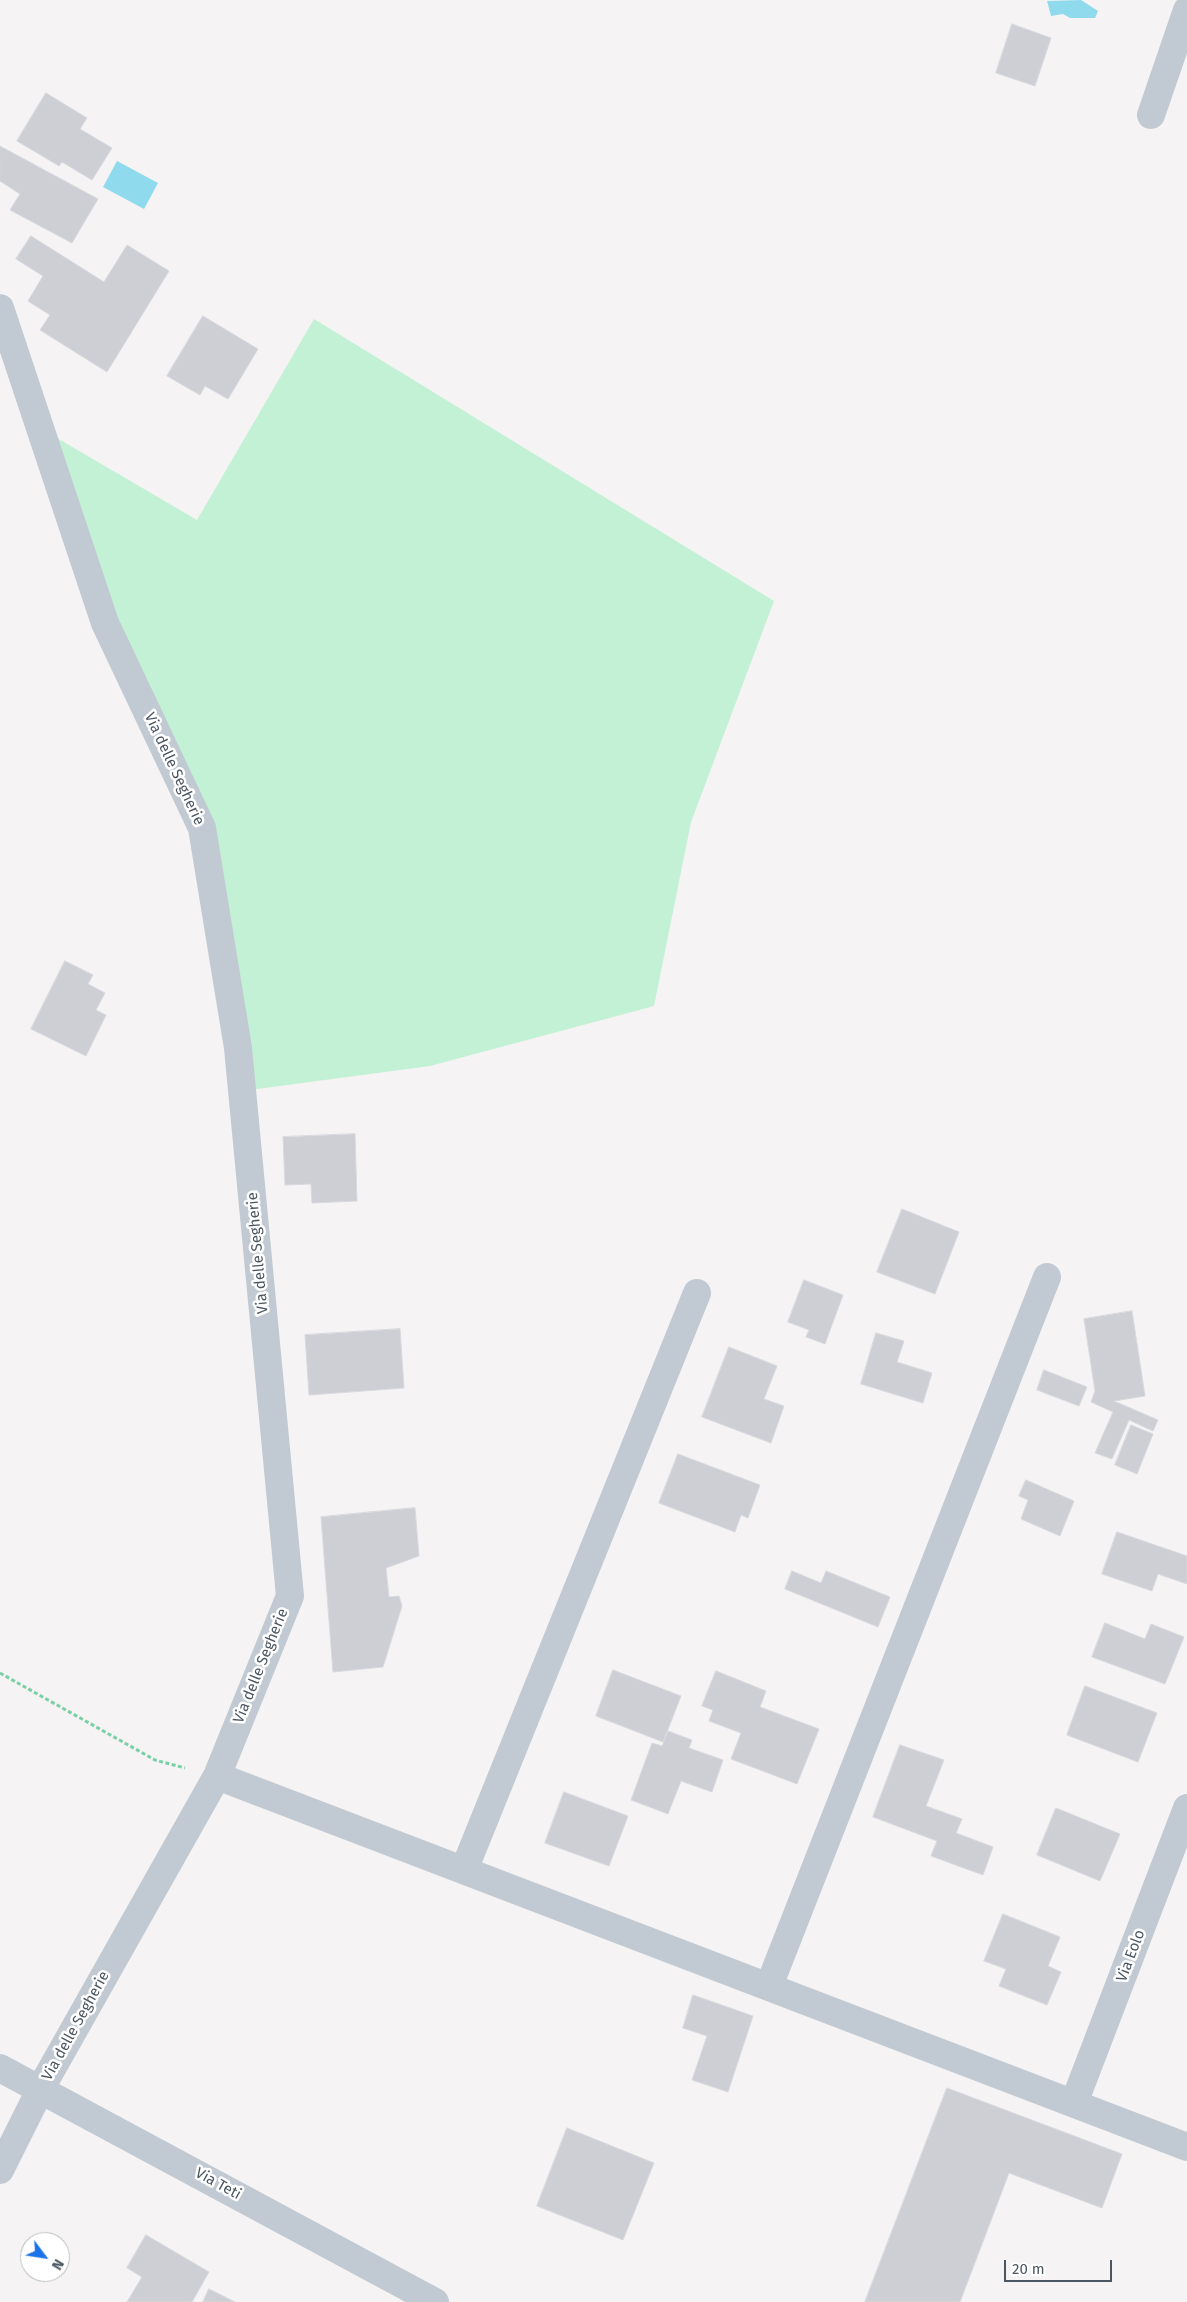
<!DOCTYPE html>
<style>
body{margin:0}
#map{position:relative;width:1187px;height:2302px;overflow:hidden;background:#f5f3f3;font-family:"Fira Sans",sans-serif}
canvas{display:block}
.north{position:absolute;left:20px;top:2232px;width:50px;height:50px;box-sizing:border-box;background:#fff;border:1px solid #b7bbc0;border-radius:50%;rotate:121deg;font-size:14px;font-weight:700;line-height:20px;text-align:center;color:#4a5661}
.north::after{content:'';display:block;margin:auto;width:18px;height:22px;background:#1a73e8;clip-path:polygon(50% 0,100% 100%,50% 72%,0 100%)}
.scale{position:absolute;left:1004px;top:2260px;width:108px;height:22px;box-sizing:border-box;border:2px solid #4a5661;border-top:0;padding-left:6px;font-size:15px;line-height:18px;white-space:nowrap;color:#4a5661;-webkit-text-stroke:4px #fff;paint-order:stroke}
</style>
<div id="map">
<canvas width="1187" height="2302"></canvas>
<div class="north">N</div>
<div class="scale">20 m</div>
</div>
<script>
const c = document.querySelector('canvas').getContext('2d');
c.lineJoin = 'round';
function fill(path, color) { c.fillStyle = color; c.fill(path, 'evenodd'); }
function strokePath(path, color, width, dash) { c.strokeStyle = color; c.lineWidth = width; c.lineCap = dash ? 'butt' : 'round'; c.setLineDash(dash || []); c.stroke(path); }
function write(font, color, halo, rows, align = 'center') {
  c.font = font + ' "Fira Sans",sans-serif'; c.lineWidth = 5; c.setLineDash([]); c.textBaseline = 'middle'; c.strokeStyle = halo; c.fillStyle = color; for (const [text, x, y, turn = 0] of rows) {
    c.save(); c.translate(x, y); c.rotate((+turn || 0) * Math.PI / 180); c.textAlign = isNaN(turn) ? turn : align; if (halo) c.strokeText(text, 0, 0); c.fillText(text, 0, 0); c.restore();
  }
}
const green = new Path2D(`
 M314,319L774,601L691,822L654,1006L430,1066L242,1091L211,878L40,428L197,520Z`);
const water = new Path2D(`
 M1081,0L1098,11L1095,18H1070L1063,14L1051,16L1047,1Z
 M117,161L158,183L144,209L103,187Z`);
const building = new Path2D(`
 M1012,24L1051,38L1035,86L996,73Z
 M46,93L87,118L80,129L112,148L92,180L62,162L59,166L17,141Z
 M0,146L98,199L72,243L10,210L20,194L0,181Z
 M31,236L104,282L127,245L169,271L107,372L40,330L50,315L28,301L43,276L16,259Z
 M203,316L258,349L228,399L205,386L200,395L167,376Z
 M65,961L93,975L88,984L105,993L96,1010L106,1015L86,1056L31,1029Z
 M355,1134L357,1201L312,1203L311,1184L285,1185L283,1137Z
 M902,1209L959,1232L935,1294L877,1272Z
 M804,1280L843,1295L825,1344L806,1337L809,1330L788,1322Z
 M1132,1311L1145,1396L1114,1401L1158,1420L1153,1431L1129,1420L1112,1459L1095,1453L1113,1412L1091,1402L1095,1391L1084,1319Z
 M400,1329L404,1388L309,1395L305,1335Z
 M876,1333L904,1341L897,1362L932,1373L923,1403L861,1384Z
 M729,1347L777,1366L764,1399L784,1406L771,1443L702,1417Z
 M1044,1370L1087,1387L1079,1406L1037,1390Z
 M1131,1425L1153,1434L1137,1474L1115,1465Z
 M678,1454L760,1485L748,1518L741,1515L735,1532L659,1503Z
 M1026,1480L1074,1501L1060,1536L1021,1519L1028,1500L1019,1496Z
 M415,1508L419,1556L386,1568L389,1597L399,1596L402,1606L383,1667L333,1672L321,1517Z
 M1117,1532L1187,1556V1584L1158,1574L1152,1591L1102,1574Z
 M792,1571L821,1583L826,1571L890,1597L878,1627L785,1589Z
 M1105,1623L1145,1639L1151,1624L1184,1637L1165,1684L1092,1657Z
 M613,1670L681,1696L663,1742L596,1716Z
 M716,1671L766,1691L760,1707L819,1729L797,1784L731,1759L741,1733L709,1721L713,1710L702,1706Z
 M1085,1686L1157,1713L1138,1762L1067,1735Z
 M668,1731L692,1740L689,1748L723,1760L712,1792L681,1781L668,1814L631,1800L652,1743L662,1746Z
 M900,1745L944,1760L926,1806L962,1819L956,1833L993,1847L983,1875L931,1856L937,1841L873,1817Z
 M564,1792L628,1816L609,1866L545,1843Z
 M1056,1808L1120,1834L1100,1881L1037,1855Z
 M1003,1914L1060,1937L1048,1966L1061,1972L1047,2005L999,1986L1006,1969L984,1961Z
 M693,1995L753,2016L728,2092L692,2080L707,2036L683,2028Z
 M947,2088L1122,2154L1102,2208L1009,2173L960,2302H865Z
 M567,2128L654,2163L623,2240L537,2206Z
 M146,2235L209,2272L192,2302H127L142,2277L127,2268Z
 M209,2289L235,2302H203Z`);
const path = new Path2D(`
 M0,1673L155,1760L185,1768`);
const street = new Path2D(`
 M1151,115L1187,10
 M0,308L105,623L202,828L238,1048L290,1596L217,1776L41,2088L0,2170
 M217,1776L1187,2147
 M464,1870L697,1293
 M769,1986L1047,1277
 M0,2068L435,2302
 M1074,2103L1187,1808`);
const streetNames = [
 ["Via delle Segherie",174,769,65],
 ["Via delle Segherie",258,1253,-95],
 ["Via delle Segherie",261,1666,-68],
 ["Via Eolo",1131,1956,-69],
 ["Via delle Segherie",76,2026,-61],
 ["Via Teti",218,2184,29]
];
fill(green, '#c3f1d5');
fill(water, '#90daee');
fill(building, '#cdcfd5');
strokePath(building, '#d7d9de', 1);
strokePath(path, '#7ad0a6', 3, [4, 2.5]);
strokePath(street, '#c1cad2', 28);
write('15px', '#4a5661', '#fff', streetNames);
</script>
